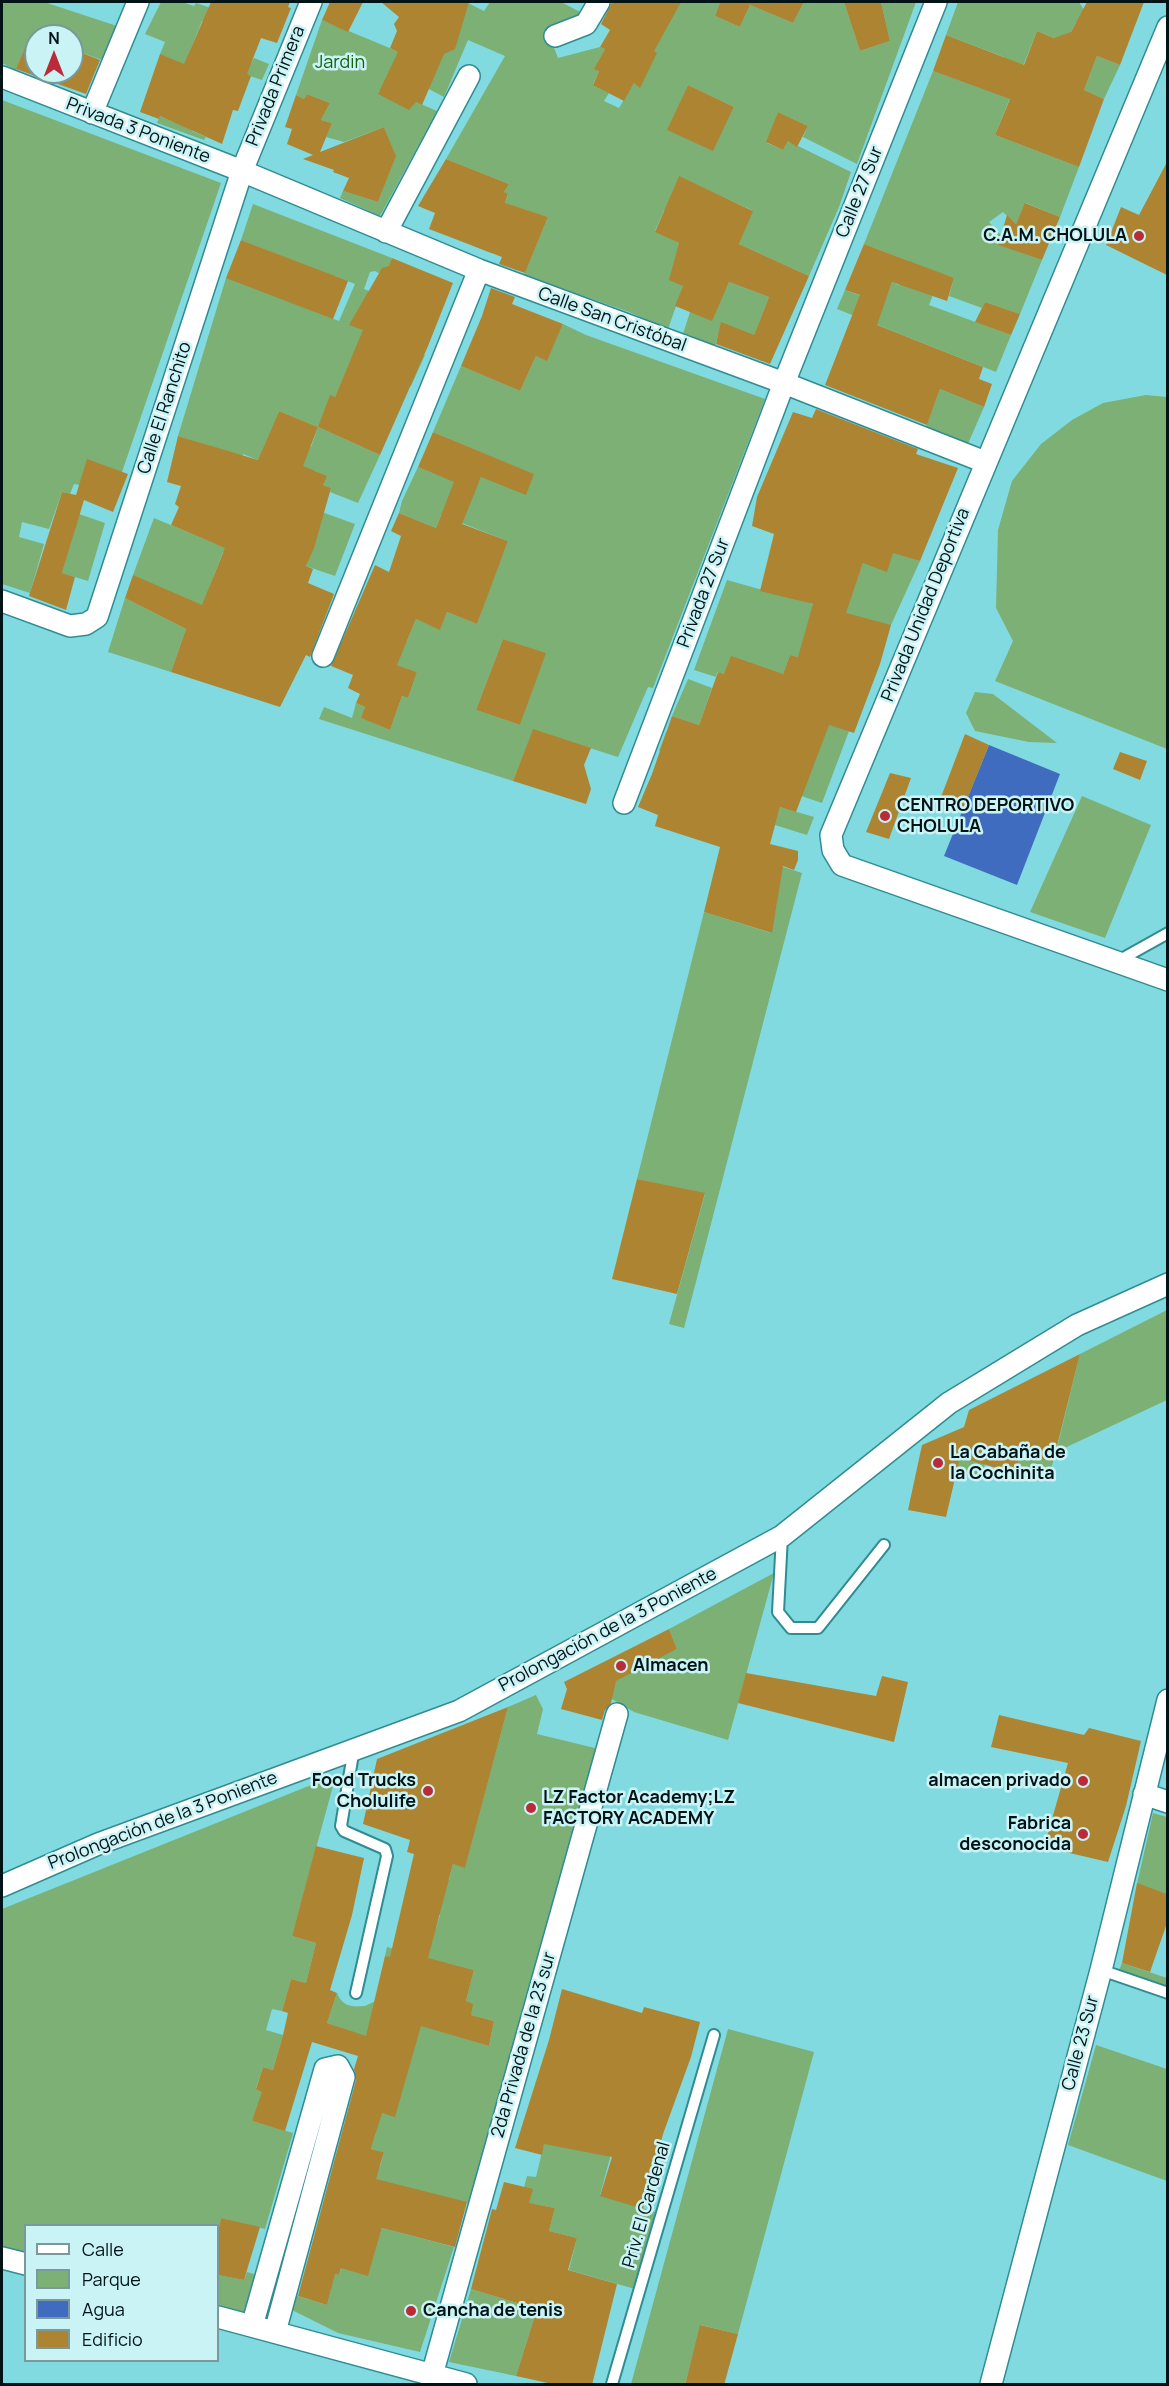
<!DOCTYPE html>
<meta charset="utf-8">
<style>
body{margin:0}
#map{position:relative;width:1169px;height:2386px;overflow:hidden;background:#82dae1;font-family:Manrope,sans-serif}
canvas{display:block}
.frame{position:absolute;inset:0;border:3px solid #001316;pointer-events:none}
.legend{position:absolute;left:24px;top:2224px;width:195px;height:138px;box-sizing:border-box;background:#caf3f6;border:2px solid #79999c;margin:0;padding:8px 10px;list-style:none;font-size:18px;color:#001316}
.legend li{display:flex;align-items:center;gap:12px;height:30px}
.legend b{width:30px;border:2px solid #79999c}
.north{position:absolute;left:24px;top:24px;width:60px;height:60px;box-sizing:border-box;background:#caf3f6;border:2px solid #79999c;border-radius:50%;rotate:0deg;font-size:16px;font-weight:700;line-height:24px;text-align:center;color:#001316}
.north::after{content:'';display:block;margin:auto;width:21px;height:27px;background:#ba2a37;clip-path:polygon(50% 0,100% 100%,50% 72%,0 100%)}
</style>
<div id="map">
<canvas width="1169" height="2386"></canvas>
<div class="frame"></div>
<ul class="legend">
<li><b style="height:8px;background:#fff"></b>Calle</li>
<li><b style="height:16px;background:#7cb075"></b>Parque</li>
<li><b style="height:16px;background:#406cbf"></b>Agua</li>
<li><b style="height:16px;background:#ad8431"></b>Edificio</li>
</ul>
<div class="north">N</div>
</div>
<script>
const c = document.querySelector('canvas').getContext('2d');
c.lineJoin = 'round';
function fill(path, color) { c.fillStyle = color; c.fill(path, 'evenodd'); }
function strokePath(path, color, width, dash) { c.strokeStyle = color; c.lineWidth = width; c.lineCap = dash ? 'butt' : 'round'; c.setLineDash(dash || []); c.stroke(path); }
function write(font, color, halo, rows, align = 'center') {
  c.font = font + ' Manrope,sans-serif'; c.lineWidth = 5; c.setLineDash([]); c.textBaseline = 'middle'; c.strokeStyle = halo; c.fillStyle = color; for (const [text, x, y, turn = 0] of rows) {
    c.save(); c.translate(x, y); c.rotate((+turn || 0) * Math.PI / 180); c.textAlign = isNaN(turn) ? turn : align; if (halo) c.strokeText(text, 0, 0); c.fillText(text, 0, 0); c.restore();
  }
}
const green = new Path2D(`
 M2,2H44L117,26L102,60L72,49V36H37L31,34L16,70L2,63Z
 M161,2H182L194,6L196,3L211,8L215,2H234L229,11L217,27L202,21L189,53L250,65L254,58L269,64L262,80L214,64L192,131L206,137L204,140L157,123L160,116L174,122L160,54L165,42L145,34Z
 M397,2H466L484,11L490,2H561L584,14L547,29L558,58L600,47L605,49L595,68L599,71L593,84L609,93L604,101L619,108L634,83L640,87L656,53L638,45L677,2H720L715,16L740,27L750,5L793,23L804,2H844L860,51L890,41L881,2H916L857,164L803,137L808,126L778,112L767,143L783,150L788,141L851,172L839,207L809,276L739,244L752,210L679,177L671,195L683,200L686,221L664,210L655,231L679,243L683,286L668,329L629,312L524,275L548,217L512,206L496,237L491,253L471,245L500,216L508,195L504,192L509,184L446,159L505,56L468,40L444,97L391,69L416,102L437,111L380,216L340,198L343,191L378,202L393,163L389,158L395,154L384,127L344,142L326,137L332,123L321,120L330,103L307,94L304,99L296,95L322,20L438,68L396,4ZM688,85L734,107L713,150L668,130Z
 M958,2H1079L1084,10L1081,22H1076L1071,32L1062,41L1037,31L995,135L1079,167L1060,217L1026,203L1016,224L1003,212L989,222L1001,235L999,245L1042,260L1020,314L985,302L982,308L949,296L954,278L941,274L929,305L1011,335L996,372L837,309L845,290L884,304L892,282L899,285L909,261L864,244L933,71L992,92L1004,57L946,35Z
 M1097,56L1120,65L1104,99L1084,90Z
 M2,100L221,183L122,472L79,485L74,484L70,494L62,492L49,529L22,522L19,537L44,544L30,593L2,584Z
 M253,204L392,258L388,272L382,275L375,271L370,272L364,289L374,293L372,334L425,355L411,386L351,360L335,397L318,427L380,455L358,503L330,492L331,488L323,485L326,476L315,471L272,494L355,524L335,576L306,566L314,546L252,562L223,552L209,588L236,636L133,575L154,518L216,544L233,506L258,460L243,454L224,503L210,446L178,436L226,278L313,268L241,240ZM335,276L355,284L339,321L318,313ZM279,411L318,427L311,447L292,441L263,449Z
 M729,282L769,297L754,335L725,339L718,336L715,346L683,334L690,312L726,289Z
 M563,324L586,335L765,399L653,688L648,687L618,757L533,730L513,781L319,719L324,707L352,718L356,703L365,707L362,718L390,730L402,696L408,698L417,672L397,665L398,638L407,641L416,619L440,629L447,612L477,624L482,610L447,557L494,577L508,541L441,515L436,528L399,513L402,501L418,467L475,490L481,477L533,474L433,432L461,366L520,391L536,356L547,360ZM503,639L545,653L520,725L476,710Z
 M940,389L984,407L967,446L925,430Z
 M1146,395L1167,397V749L995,681L1013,641L996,608L998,530L1012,481L1041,444L1072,420L1103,403Z
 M812,418L837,427L838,535L920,561L891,625L828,665L790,655L783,674H724L717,672L716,677L694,670L727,580L809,603L844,617L863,563L830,550L793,463Z
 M79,514L105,523L88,581L62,573Z
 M125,598L186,629L171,672L108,652Z
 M688,679L712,688L699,725L672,716Z
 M975,692L993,694L1057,743L1029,742L975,731L966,713Z
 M824,723L849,731L822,803L743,776L659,751L666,732L717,747Z
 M1082,796L1151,825L1105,938L1030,912Z
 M780,807L814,817L807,835L775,825Z
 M721,847L802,873L684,1328L669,1324L705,1194L637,1179L704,912L771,933L777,902Z
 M1167,1310V1400L1056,1452L1080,1354Z
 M989,1449L982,1475L956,1476L960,1450Z
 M1020,1455L1053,1462L1050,1472L1016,1474Z
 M774,1573L728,1740L634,1712L612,1699L590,1694L677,1649L669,1629Z
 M536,1695L543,1709L537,1734L599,1749L468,2203L376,2180L363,2163L380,2167L384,2152L371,2149L376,2133L378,2112L395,2116L366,2037L327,2023L337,1993C343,2007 351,2007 365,2006L436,1972L385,1956L387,1947L425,1957L430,1928H436L440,1915L437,1914L442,1880H449L453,1864L465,1867L508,1707ZM447,1963L474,1970L466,2001L471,2015L494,2021L489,2046L430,2028Z
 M336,1775L292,1936L316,1943L306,1983L291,1979L282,2011L272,2009L266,2030L283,2035L273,2070L263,2067L256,2088L265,2093L252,2121L293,2133L265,2229L221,2218L218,2232V2226H26L25,2256L2,2249V1909Z
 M1153,1813L1167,1817V1894L1137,1884Z
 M1122,1963L1167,1978V1993L1117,1975Z
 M728,2029L814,2052L738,2334L701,2325L685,2384H631Z
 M1096,2045L1167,2069V2181L1068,2145Z
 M620,2121L600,2195L655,2212L635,2289L569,2270L577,2238L549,2231L555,2208L533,2204L518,2211L527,2176L536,2177L544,2144Z
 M382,2228L454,2247L420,2352L338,2333L290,2309L294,2295L327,2305L331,2289L330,2273L339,2275L346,2254L368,2275Z
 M247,2272L257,2275L245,2315L218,2307V2275L244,2280Z
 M471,2289L537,2309L516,2376L449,2362Z`);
const water = new Path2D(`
 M989,745L1060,774L1017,885L944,856Z`);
const building = new Path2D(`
 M211,2H290L288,7L291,8L277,43L261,38L247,74L251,76L238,111L233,110L222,144L160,116L159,119L140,112L160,54L184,64Z
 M330,2H363L348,32L322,20Z
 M381,2H469L455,49L444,54L422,105L416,102L409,110L378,94L398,52L390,48L397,31L394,24L399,17Z
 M612,2H681L654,51L657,53L640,88L634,83L624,101L593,85L599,71L594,69L605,49L600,47L610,30L601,24Z
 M720,2H804L793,23L750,5L740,27L715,16Z
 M844,2H881L890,41L860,51Z
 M1087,2H1144L1120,65L1097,56L1084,90L1104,99L1079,167L995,135L1010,99L933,71L946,35L1024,65L1037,31L1054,38L1071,32Z
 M31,34L37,36L36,72H72V49L100,60L86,94L16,69Z
 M688,85L734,107L713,151L667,130Z
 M307,94L330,103L321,120L332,123L320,152L384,127L396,156L378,202L343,191L349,178L333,172L334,170L303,159L313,155L287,144L292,129L285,127L296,95L304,99Z
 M778,112L808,126L797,147L788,141L783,150L766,142Z
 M446,159L509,184L504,192L508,194L505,203L548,217L525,273L499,264L502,257L429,229L435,213L418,206Z
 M1167,162V275L1106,245L1121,207L1139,215Z
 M679,176L753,211L739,244L809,276L770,364L716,344L721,322L754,335L769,297L729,282L712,321L675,306L683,286L669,280L679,243L655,232Z
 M1025,203L1060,217L1042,260L998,245L1007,215L1016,224Z
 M241,240L348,281L333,319L226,278Z
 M864,244L954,278L947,301L892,282L877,325L983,367L979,379L992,384L984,407L940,389L927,425L825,385L860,295L845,290Z
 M392,258L453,283L428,346L380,455L318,427L330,395L335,397L363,330L349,325L382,268L389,266Z
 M491,288L515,297L512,304L563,324L547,361L536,356L520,391L461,366L482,316Z
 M985,302L1020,314L1011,335L975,322Z
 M816,409L918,449L916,454L958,468L920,561L893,553L887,572L863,563L846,613L891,625L880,664L854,733L829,725L796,812L780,807L770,844L798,851V860L794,870L783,866L772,933L704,912L720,847L655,826L658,815L638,807L652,774L672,716L699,725L718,672L724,674L731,656L783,674L790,655L798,657L813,604L760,591L774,534L752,526L757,497L793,412L812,418Z
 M279,411L318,427L303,466L327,476L323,485L331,488L314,548L306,566L313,569L308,583L334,594L310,657L306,655L280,707L171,672L186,629L125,598L133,575L202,605L225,548L171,525L179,507L175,504L181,486L167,482L178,436L258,460Z
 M433,432L534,474L526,495L481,477L462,524L508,541L477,624L447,612L440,630L416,619L397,665L417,672L408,698L402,696L390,730L361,718L365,707L356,703L360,694L348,688L353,675L331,666L375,565L389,572L401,536L391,531L399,513L436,528L454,482L418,467Z
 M87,459L128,474L113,512L84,500L62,573L75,577L66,610L29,596L62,492L76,495Z
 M503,639L546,653L520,725L476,710Z
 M533,729L591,748L584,765L591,789L586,804L513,781Z
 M965,734L989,745L964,807L941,797Z
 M1120,752L1147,761L1140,780L1113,769Z
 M890,773L911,778L889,839L866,832Z
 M637,1179L705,1193L677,1294L612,1279Z
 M1080,1354L1053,1462L1020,1455L1016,1474L960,1457L946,1517L908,1510L922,1445L964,1427L969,1410Z
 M669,1629L677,1649L616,1681L611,1703L605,1710L602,1720L561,1709L567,1689L564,1682Z
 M746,1673L876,1696L882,1676L908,1682L894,1742L738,1703Z
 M508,1707L465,1868L453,1864L428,1958L474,1970L466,2001L473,2004L471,2015L494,2021L489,2046L421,2026L395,2117L382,2113L371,2149L384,2152L376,2179L467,2202L455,2247L382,2228L368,2276L341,2268L339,2275L335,2274L327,2305L298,2296L356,2080L354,2069L358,2056L312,2042L285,2131L252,2121L262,2092L256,2089L263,2067L273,2070L283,2035L288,2013L282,2011L291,1979L306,1983L316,1943L292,1936L316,1846L364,1858L352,1915L330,1990L337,1993L327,2023L366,2036L385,1956L390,1957L414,1854L407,1852L410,1840L363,1824L377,1759Z
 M999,1715L1084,1735L1089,1728L1141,1741L1126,1806L1108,1862L1044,1847L1068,1763L991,1747Z
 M1137,1883L1167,1894V1923L1150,1972L1122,1963Z
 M562,1989L642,2013L644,2007L700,2022L691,2057L663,2134L643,2209L600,2196L612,2157L544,2144L542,2155L515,2148L549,2040Z
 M504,2182L533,2189L529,2203L555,2208L549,2231L577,2238L568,2270L617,2284L592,2385H557L516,2376L537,2309L471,2289L492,2209L496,2210Z
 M221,2218L260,2227L244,2280L218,2275V2232Z
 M700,2325L738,2334L724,2385H685Z`);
const service = new Path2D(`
 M1118,961L1168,933
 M782,1536L778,1612L791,1628H818L884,1545
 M354,1748L341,1826L344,1831L385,1849L387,1856L356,1993
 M1101,1970L1168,1993
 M612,2384L714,2035`);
const minor = new Path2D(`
 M1168,27L831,835L833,850L842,865L1168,980
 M555,36L586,24L599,2
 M2,77L242,171L479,270L784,383L985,462
 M92,113L138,2
 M386,232L469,76
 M2,601L70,626L86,624L97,617L242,171L311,2
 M323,656L479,270
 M624,803L784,383L936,2
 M1144,1794L1168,1802
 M2,1886L98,1844L459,1711L782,1536L949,1403L1077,1325L1168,1284
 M2,2258L26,2264
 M218,2317L466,2384
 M252,2326L325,2069L338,2066L344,2077L275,2332
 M432,2375L617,1714
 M991,2384L1101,1970L1168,1700`);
const markers = [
 [1139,236,6,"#ba2a37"],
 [885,816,6,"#ba2a37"],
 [938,1463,6,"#ba2a37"],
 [621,1666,6,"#ba2a37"],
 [1083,1781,6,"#ba2a37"],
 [428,1791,6,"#ba2a37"],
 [531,1808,6,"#ba2a37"],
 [1083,1834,6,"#ba2a37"],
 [411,2311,6,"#ba2a37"]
];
const parkNames = [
 ["Jardin",340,63]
];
const streetNames = [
 ["Privada Primera",276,86,-68],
 ["Privada 3 Poniente",138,131,21],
 ["Calle 27 Sur",860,192,-68],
 ["Calle San Cristóbal",612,320,20],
 ["Calle El Ranchito",165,408,-72],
 ["Privada 27 Sur",704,593,-69],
 ["Privada Unidad Deportiva",926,605,-68],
 ["Prolongación de la 3 Poniente",608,1630,-28],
 ["Prolongación de la 3 Poniente",163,1821,-21],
 ["Calle 23 Sur",1081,2043,-75],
 ["2da Privada de la 23 sur",524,2045,-74],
 ["Priv. El Cardenal",647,2205,-74]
];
const poiNames = [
 ["C.A.M. CHOLULA",1127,236,"right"],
 ["CENTRO DEPORTIVO",897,806],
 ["CHOLULA",897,827],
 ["La Cabaña de",950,1453],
 ["la Cochinita",950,1474],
 ["Almacen",633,1666],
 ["Food Trucks",416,1781,"right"],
 ["Cholulife",416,1802,"right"],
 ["almacen privado",1071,1781,"right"],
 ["LZ Factor Academy;LZ",543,1798],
 ["FACTORY ACADEMY",543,1819],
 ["Fabrica",1071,1824,"right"],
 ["desconocida",1071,1845,"right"],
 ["Cancha de tenis",423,2311]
];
fill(green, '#7cb075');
fill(water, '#406cbf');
fill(building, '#ad8431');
strokePath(service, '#2f8c93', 14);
strokePath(minor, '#2f8c93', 24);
strokePath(service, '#fff', 10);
strokePath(minor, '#fff', 21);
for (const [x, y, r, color] of markers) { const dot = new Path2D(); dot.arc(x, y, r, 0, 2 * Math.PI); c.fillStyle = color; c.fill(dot); strokePath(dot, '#caf3f6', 2); }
write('18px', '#15600c', '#caf3f6', parkNames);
write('18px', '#001316', '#caf3f6', streetNames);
write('bold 18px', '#001316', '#caf3f6', poiNames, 'left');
</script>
